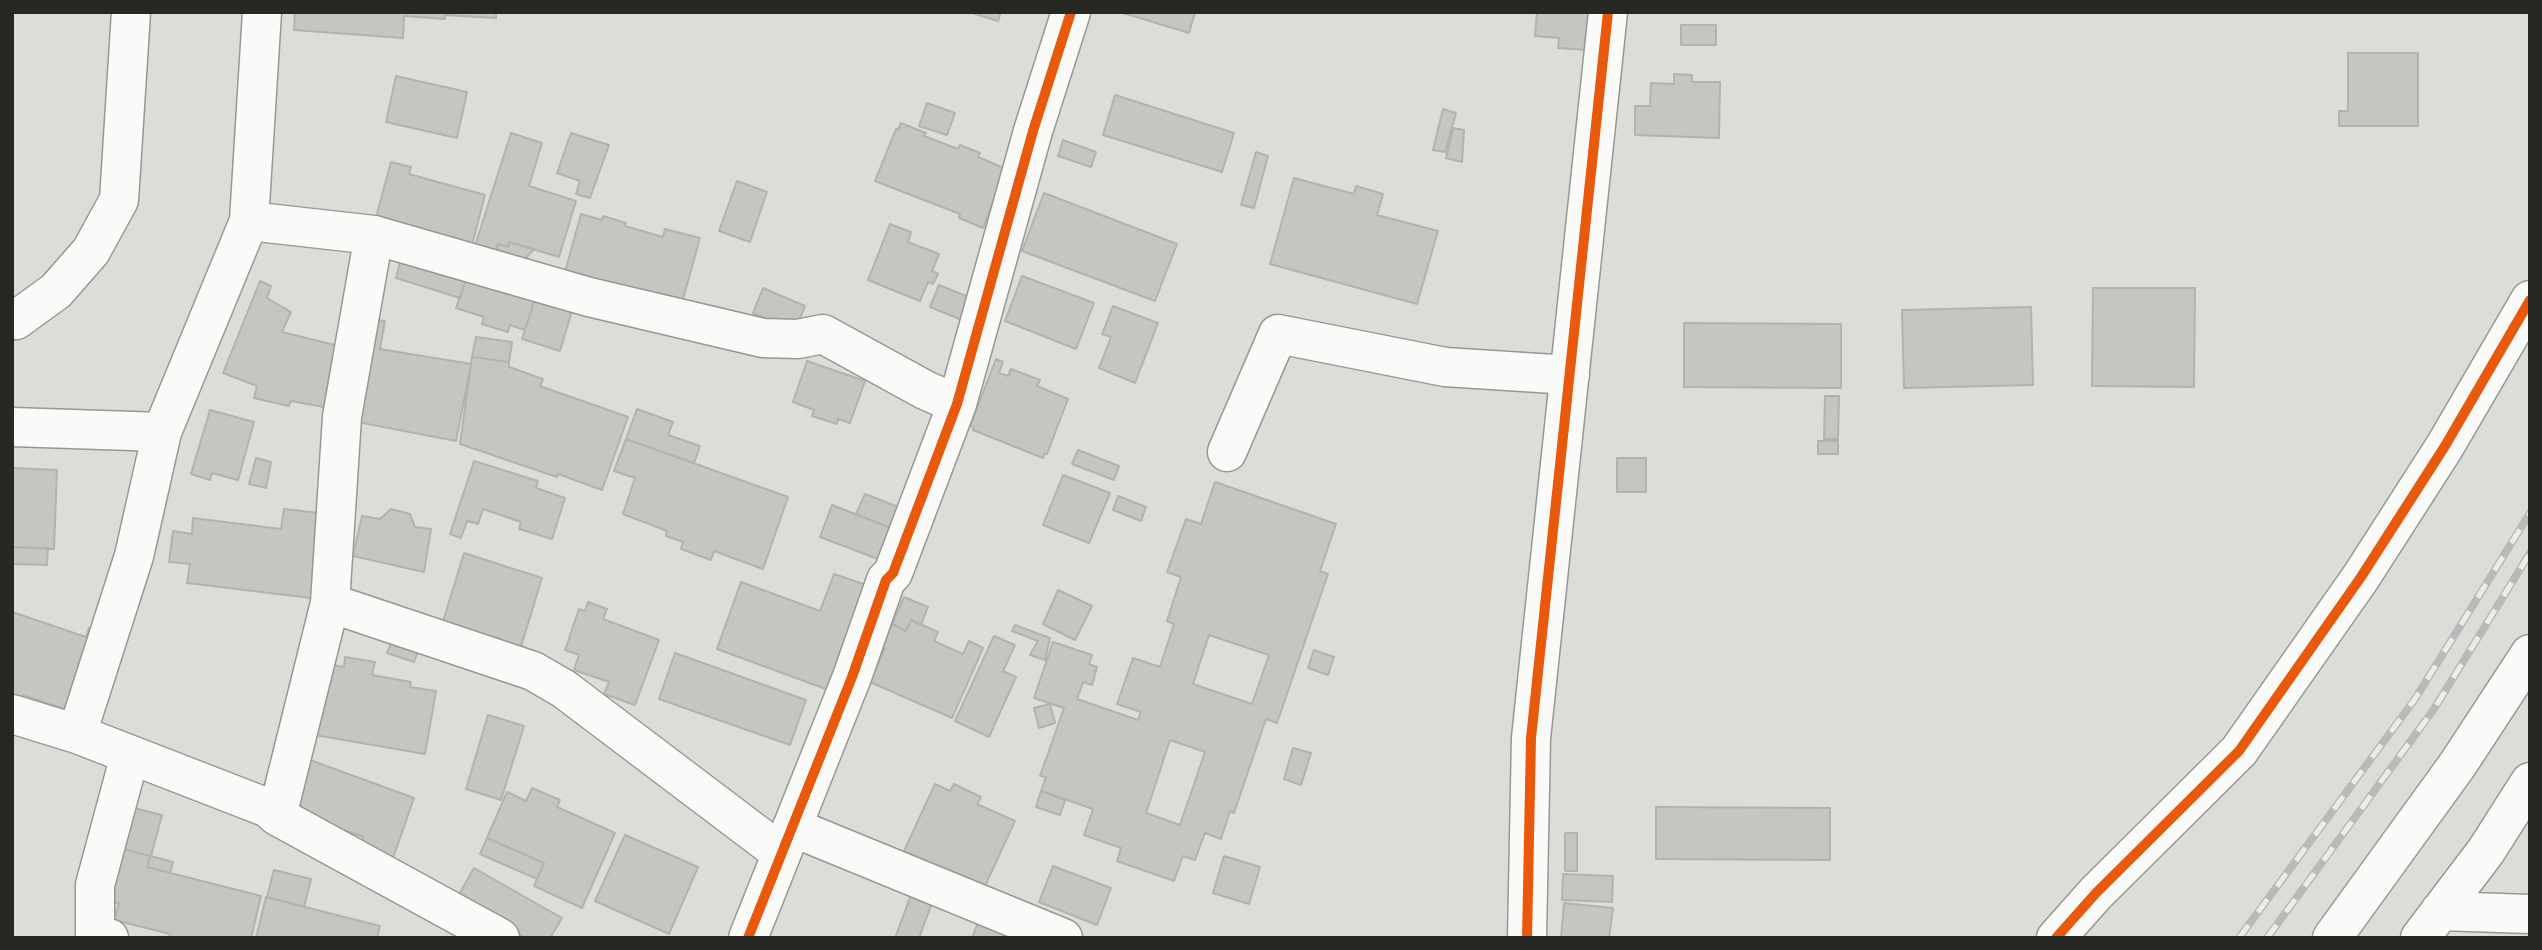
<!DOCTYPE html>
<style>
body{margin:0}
#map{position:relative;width:2542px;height:950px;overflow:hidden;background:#dbded8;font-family:"IBM Plex Serif",serif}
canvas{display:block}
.frame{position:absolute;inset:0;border:14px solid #262823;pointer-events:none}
</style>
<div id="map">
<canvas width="2542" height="950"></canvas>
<div class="frame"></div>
</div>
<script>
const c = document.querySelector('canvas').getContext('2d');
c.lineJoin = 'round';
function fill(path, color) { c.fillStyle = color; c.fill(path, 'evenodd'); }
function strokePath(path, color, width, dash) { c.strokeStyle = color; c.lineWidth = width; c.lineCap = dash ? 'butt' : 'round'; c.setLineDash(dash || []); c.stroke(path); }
const building = new Path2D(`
 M295,12H496V18L445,15V19L404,16L403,38L294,30Z
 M969,12H1001L998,21Z
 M1120,12H1195L1189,33Z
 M1537,12H1590L1587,50L1558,48L1559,38L1535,36Z
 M1681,25H1716V45H1681Z
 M2348,53H2418V126H2339V111H2348Z
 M1674,74L1692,75V82H1720L1719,138L1635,135V106H1650L1651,83L1674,84Z
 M396,76L467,92L457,138L386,122Z
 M1115,95L1234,133L1222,172L1103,135Z
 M927,103L955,113L947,135L919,126Z
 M1443,109L1456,113L1445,152L1433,150Z
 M901,123L926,133L924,136L958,149L960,145L980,153L978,157L1006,169L983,228L959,218L960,214L875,181L896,129L898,130Z
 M1453,128L1464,130L1462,162L1446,158Z
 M511,133L542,143L529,186L576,201L559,257L509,242L508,247L498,244L493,259L473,252Z
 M571,133L609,145L590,198L576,194L580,181L557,173Z
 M1063,140L1096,152L1091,167L1058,156Z
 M1256,152L1268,156L1254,208L1241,205Z
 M391,162L411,167L409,174L485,195L470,252L374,225Z
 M1294,178L1354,194L1356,186L1383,194L1377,215L1438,231L1417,304L1270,264Z
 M737,181L767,192L750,242L719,231Z
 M1044,193L1177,244L1155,301L1022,251Z
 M581,214L602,220L603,216L626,223L625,226L663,237L665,229L700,238L680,310L565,272Z
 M890,224L911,232L908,242L939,254L932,271L938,274L933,284L928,282L920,301L868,280Z
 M509,242L534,249L519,266L493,259L498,244L508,247Z
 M403,250L469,271L460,298L396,278Z
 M469,271L537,292L525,330L510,325L508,332L482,324L484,317L456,308Z
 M1022,276L1094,303L1076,349L1005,321Z
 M260,281L271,286L267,298L291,312L282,332L343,347L329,408L291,401L289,406L254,398L257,386L223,373Z
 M939,285L971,298L962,320L930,307Z
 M763,288L805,306L795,331L753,313Z
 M2093,288H2195L2194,387L2092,386Z
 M537,292L574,304L560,351L522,339Z
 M1113,306L1158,323L1135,383L1099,368L1111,337L1102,334Z
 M2031,307L2033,385L1904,388L1902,310Z
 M369,319L385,321L380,349L471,364L456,441L352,421Z
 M1684,323L1841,324V388L1684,387Z
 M476,337L512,342L509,362L472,357Z
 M472,357L509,362V367L543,379L540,386L628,417L602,490L558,474L557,477L460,444Z
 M996,359L1003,362L999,373L1008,376L1011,369L1040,380L1037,386L1068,399L1047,454L1045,453L1043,458L973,430L974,427L970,426Z
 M807,361L865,381L850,423L838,419L837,424L812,416L814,410L793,402Z
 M1825,396H1839L1838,439H1824Z
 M637,409L673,422L668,435L700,446L694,463L626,439Z
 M210,410L254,422L238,480L212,473L210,480L191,474Z
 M626,439L788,497L763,569L714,551L711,560L681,549L683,542L666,536L667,531L623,514L635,478L614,471Z
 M1818,441H1838V454H1818Z
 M1078,450L1119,466L1114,480L1072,464Z
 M256,458L271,462L266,488L249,484Z
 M1617,458H1646V492H1617Z
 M474,461L538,481L536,488L565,498L552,539L519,529L521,522L483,509L478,524L467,521L461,538L450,534Z
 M12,468L57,470L54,549L12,547Z
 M1063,475L1110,493L1089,543L1043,525Z
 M1215,482L1336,524L1320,571L1328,574L1277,723L1266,719L1234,813L1230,811L1221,839L1205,833L1195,860L1183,856L1174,881L1117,861L1121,848L1084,835L1093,809L1041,791L1046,777L1040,776L1064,708L1034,698L1053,642L1092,655L1089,664L1097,667L1092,685L1083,682L1077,699L1138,720L1141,712L1117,704L1133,658L1160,667L1174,624L1167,621L1181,577L1167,572L1186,519L1201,524ZM1209,635L1269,655L1252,704L1193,684ZM1170,740L1205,752L1180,825L1146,813Z
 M865,494L901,508L893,529L856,514Z
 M1118,496L1146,507L1141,521L1113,510Z
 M832,505L893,529L883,561L820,537Z
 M284,509L328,514L319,599L187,583L190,564L169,562L173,531L192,534L193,518L281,529Z
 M391,509L410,514L415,527L431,529L424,572L353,556L362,516L380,519Z
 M12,547L48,548L47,565L12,564Z
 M464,553L542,578L519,653L441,628Z
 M834,574L872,587L834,692L717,649L741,582L820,611Z
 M1058,590L1092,606L1075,640L1043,624Z
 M904,597L928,607L921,625L911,620L906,631L892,624Z
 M588,602L607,609L603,619L659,640L635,705L604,694L609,682L574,670L579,655L565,650L579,609L585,611Z
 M12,612L86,637L89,628L97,631L70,711L23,695L22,699L12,696Z
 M911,620L938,632L934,641L963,654L969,641L983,648L952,718L870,682L885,648L882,647L892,624L906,631Z
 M1015,625L1050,638L1045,660L1030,655L1038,641L1012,631Z
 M994,636L1015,645L1003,671L1016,677L989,737L955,721Z
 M393,638L420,647L414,662L387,653Z
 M1314,650L1334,657L1328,675L1308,668Z
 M675,653L806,700L790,745L659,699Z
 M345,657L375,662L372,675L411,682L410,687L436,691L425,754L315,735L327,664L344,667Z
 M1050,704L1055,723L1039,728L1034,708Z
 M488,715L524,726L501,800L466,789Z
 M1293,748L1311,753L1301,785L1284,779Z
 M310,760L414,798L392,861L359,850L363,837L291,811Z
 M935,784L950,791L954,784L981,797L977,804L1015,821L984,888L904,851Z
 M532,788L560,800L557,807L615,833L582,908L534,886L544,863L487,838L507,792L526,801Z
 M1041,791L1065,800L1060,815L1036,807Z
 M1656,807L1830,808V860L1656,859Z
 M134,808L162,815L151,856L173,862L170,873L147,867L150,856L123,849Z
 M1565,833H1577V871H1565Z
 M625,835L698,867L669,934L595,901Z
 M487,838L544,863L537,879L480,854Z
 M123,849L150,856L147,867L261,896L251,938H169L170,934L114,920L119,903L113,902L114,883Z
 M1224,856L1260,867L1249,904L1213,893Z
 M1053,866L1111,888L1097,925L1039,902Z
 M474,868L562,918L550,938H526L457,898Z
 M274,870L311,879L304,907L267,897Z
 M1563,874L1613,876L1612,902L1562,900Z
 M911,895L932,903L919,938H895Z
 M266,897L380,926L377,938H256Z
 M1564,903L1613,908L1609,938H1561Z
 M978,922L1017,938H972Z`);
const minor = new Path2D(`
 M249,221L374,235L342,417L330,603L277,816
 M374,235L589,297L763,338L798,339L823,334L925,390L957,404
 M12,320H16L56,291L91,251L119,200L131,12
 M12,427L162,432L249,221L262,12
 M1227,452L1278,334L1445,367L1570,375
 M330,603L533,671L564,689L781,853
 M12,714L77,734L268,808L277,816L500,938
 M77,734L134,556L162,432
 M792,827L1063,938
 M2440,911L2530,914
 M109,938L95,935V885L130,755
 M748,938L852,677L886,580L893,573L957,404L1033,131L1071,12
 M1527,938L1531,738L1608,12
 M2056,938L2096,893L2239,751L2361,577L2445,446L2530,300
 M2332,938L2458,764L2530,654
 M2420,938L2486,851L2530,782`);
const rail = new Path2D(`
 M2239,938L2415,699L2530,513
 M2267,938L2434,709L2530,553`);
const cycleway = new Path2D(`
 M748,938L852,677L886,580L893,573L957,404L1033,131L1071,12
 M1527,938L1531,738L1608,12
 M2056,938L2096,893L2239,751L2361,577L2445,446L2530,300`);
fill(building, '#c3c6c1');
strokePath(building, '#b0b3ae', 2);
strokePath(minor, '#969894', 41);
strokePath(minor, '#fafaf9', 38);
strokePath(rail, '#b8b9b8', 8);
strokePath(rail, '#e9efe2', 5, [16]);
strokePath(cycleway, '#e8590c', 10);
</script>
